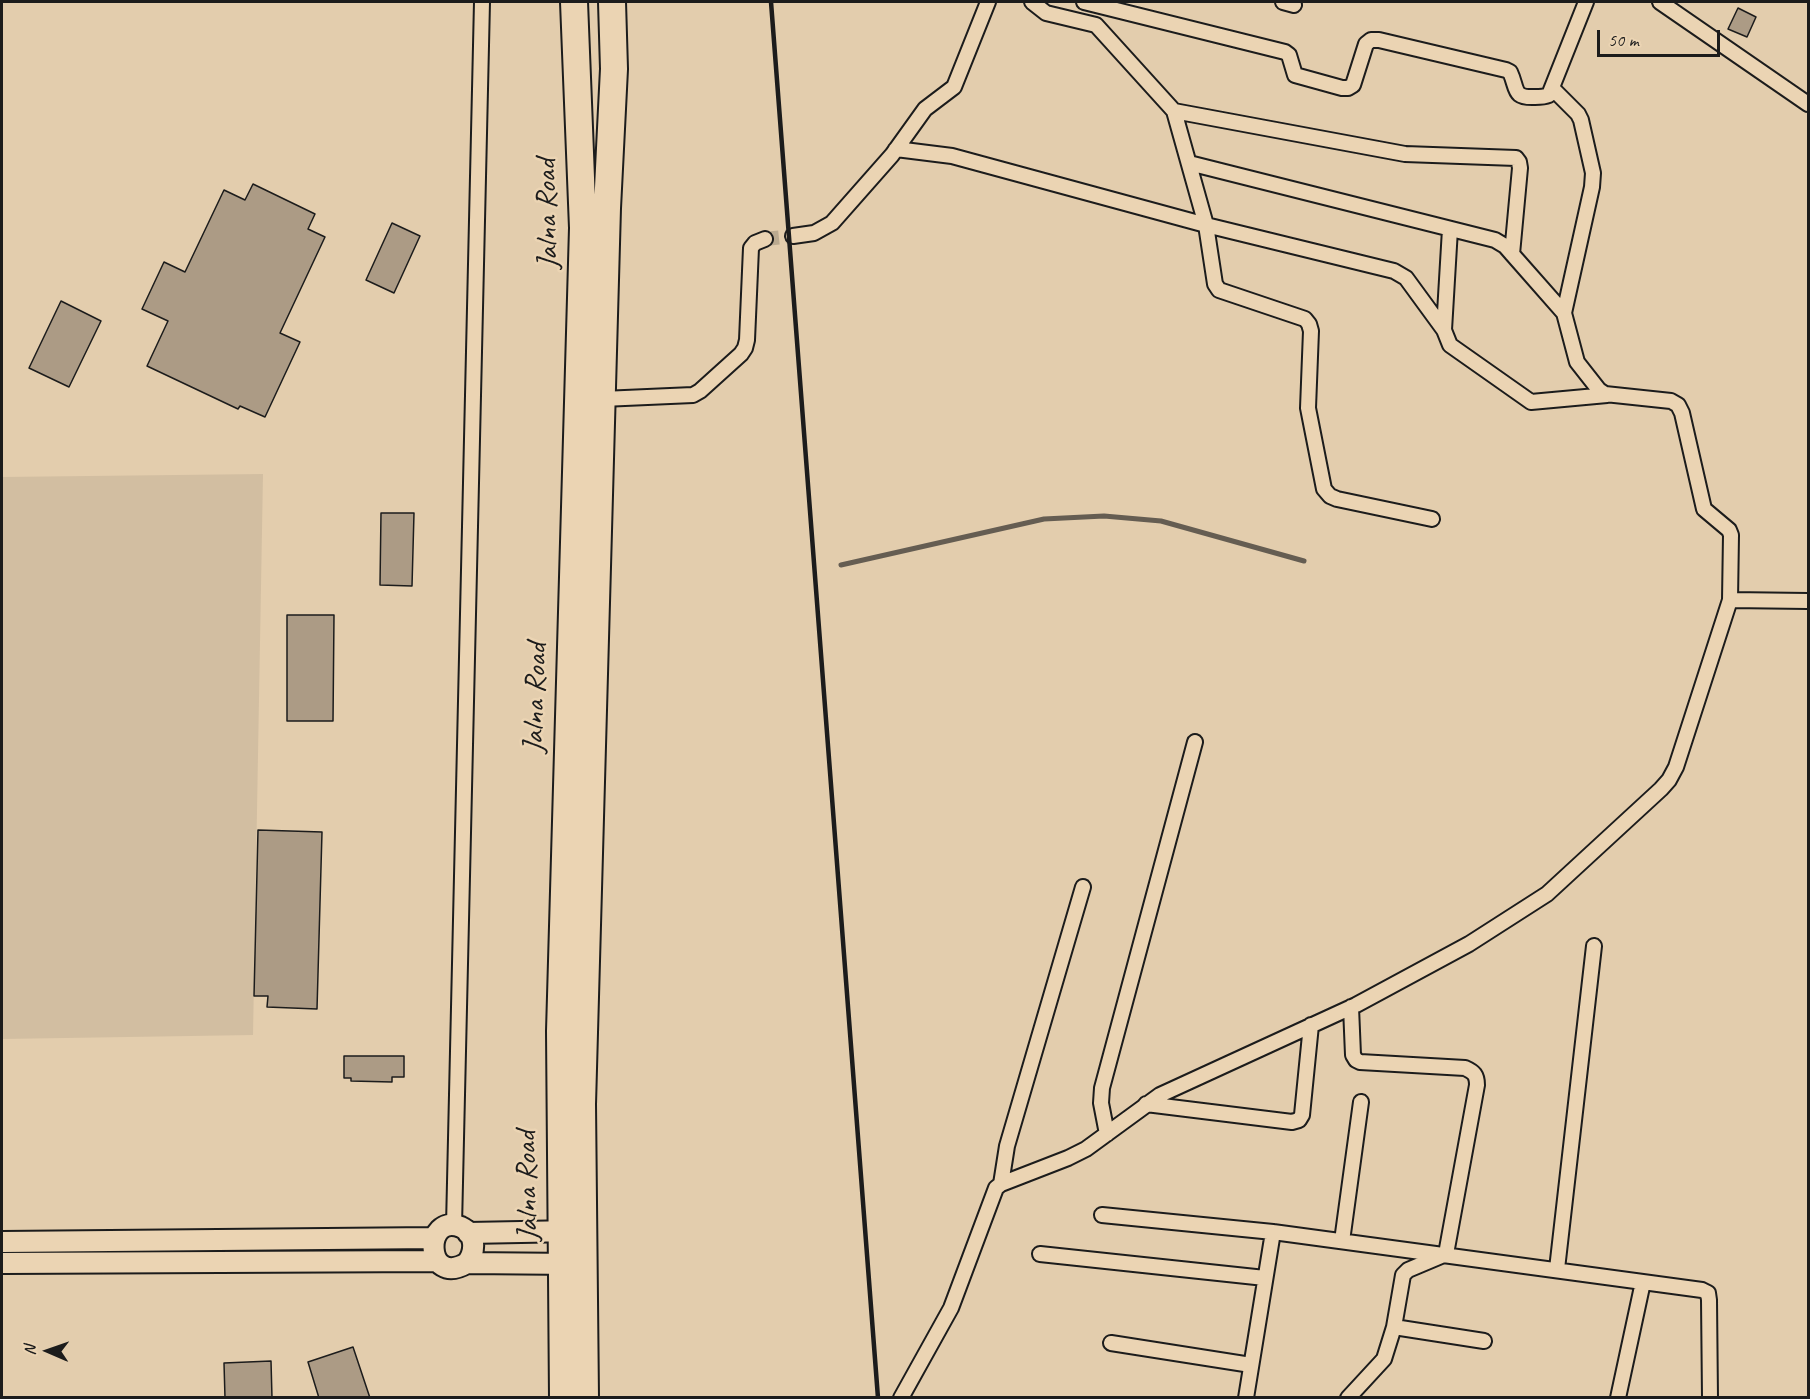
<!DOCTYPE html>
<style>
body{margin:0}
#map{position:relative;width:1810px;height:1399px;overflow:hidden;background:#e3cdad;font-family:Caveat,sans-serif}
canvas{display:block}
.frame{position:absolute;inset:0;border:3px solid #1c1c1c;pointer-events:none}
.north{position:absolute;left:18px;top:1321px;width:60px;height:60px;-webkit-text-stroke:4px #ebd4b3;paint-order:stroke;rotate:272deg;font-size:16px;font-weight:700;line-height:24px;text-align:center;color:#1c1c1c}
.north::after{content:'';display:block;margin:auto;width:21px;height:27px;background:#1c1c1c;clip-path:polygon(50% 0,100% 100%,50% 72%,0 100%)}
.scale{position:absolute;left:1597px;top:30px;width:123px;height:27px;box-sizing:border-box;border:3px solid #1c1c1c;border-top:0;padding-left:8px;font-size:18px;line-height:21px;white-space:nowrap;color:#1c1c1c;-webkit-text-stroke:4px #ebd4b3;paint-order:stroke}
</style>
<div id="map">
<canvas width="1810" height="1399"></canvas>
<div class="frame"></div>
<div class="north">N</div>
<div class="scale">50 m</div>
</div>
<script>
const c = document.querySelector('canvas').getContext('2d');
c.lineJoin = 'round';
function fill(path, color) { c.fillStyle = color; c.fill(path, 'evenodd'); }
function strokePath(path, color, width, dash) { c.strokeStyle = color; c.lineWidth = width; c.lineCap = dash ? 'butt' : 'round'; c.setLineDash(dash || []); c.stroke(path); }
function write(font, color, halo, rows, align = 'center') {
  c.font = font + ' Caveat,sans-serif'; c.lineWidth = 5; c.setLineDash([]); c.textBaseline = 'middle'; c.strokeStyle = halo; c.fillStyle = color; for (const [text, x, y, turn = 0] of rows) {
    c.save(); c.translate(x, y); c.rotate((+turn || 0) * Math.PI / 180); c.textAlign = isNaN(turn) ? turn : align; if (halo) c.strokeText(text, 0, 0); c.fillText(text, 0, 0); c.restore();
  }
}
const built = new Path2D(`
 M263,474L253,1035L2,1039V477Z`);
const stream = new Path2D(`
 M841,565L1044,519L1104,516L1161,521L1304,561`);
const building = new Path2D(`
 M1738,8L1756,17L1747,37L1728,29Z
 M253,184L315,214L308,229L325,237L280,333L300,342L265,417L240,406L238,409L147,366L168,321L142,309L164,262L185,272L224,190L245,200Z
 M392,223L420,236L394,293L366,280Z
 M61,301L101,321L69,387L29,368Z
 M381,513H414L412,586L380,585Z
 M287,615H334L333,721H287Z
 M258,830L322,832L317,1009L267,1007L268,996H254Z
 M344,1056H404V1077H392V1082L351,1081V1078H344Z
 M353,1347L370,1398H319L308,1362Z
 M271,1361L272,1398H225L224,1363Z`);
const streetTunnel = new Path2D(`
 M765,239L793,236`);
const street = new Path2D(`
 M1032,2L1046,13L1096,25L1174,111L1206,225L1215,284L1219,290L1305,319L1309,324L1311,331L1308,408L1324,489L1330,496L1337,499L1432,519
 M1084,2L1285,52L1289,55L1295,75L1342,88H1348L1353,85L1366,44L1371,40H1379L1506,70L1510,72C1518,89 1512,98 1535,97C1540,97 1544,97 1549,95L1586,2
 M1283,2L1294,5
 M1660,2L1808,104
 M1174,111L1405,154L1516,158L1519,162L1520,168L1512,254
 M896,149L952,156L1206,225L1394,271L1406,278L1444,330
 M1189,163L1495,240L1505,246L1512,254L1564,313
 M1450,229L1444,330L1450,345L1531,402L1607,395
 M793,236L814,233L832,223L892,155L925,109L954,87L988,2
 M602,399L693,395L700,391L741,354L745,348L747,340L751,248L755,243L765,239
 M1730,600L1808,601
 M1146,1104L1292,1122L1299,1120L1302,1115L1311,1025
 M1107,1134L1101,1103L1102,1088L1195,742
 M1001,1184L1007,1146L1083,887
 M1102,1215L1273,1232L1702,1290L1708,1293L1709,1300L1710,1398
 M454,1226L482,2
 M1342,1241L1361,1102
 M1040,1254L1265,1278
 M1557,1269L1594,946
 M1394,1327L1484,1341
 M1111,1343L1251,1365
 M901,1398L951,1308L996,1188L1001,1184L1068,1158L1086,1149L1160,1095L1356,1005L1469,944L1547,894L1661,789L1669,780L1676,767L1730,600L1731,535L1729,530L1704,509L1682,413L1678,405L1671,401L1605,394L1599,390L1577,362L1564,313L1592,187L1593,173L1581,120L1578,114L1553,89
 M1246,1398L1273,1232
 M1348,1398L1384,1359L1394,1327L1403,1275L1408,1270L1446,1254L1477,1085C1477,1075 1474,1072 1465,1068L1360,1062L1356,1060L1353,1055L1351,1007
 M1618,1398L1643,1282`);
const secondary = new Path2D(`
 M468,1233L574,1231
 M2,1242L434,1238
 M2,1263L437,1261
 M467,1263C476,1251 476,1234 461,1227C423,1212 424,1288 467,1263L576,1264`);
const highway = new Path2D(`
 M563,1398L560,1031L583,228L574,2
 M585,1398L582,1104L607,208L614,69L612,2`);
const rail = new Path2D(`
 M771,2L878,1398`);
const streetNames = [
 ["Jalna Road",548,214,-91],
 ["Jalna Road",536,698,-88],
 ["Jalna Road",528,1186,-91]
];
fill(built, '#d2bea1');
strokePath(stream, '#655d52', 5);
fill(building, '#ac9b85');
strokePath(building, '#1c1c1c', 1.5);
strokePath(streetTunnel, '#bbaa90', 14, [14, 7]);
strokePath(street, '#1c1c1c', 18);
strokePath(secondary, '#1c1c1c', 24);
strokePath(highway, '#1c1c1c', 30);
strokePath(street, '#ebd4b3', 14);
strokePath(secondary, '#ebd4b3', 20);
strokePath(highway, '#ebd4b3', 26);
strokePath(rail, '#1c1c1c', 4.5);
write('30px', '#1c1c1c', '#ebd4b3', streetNames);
</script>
